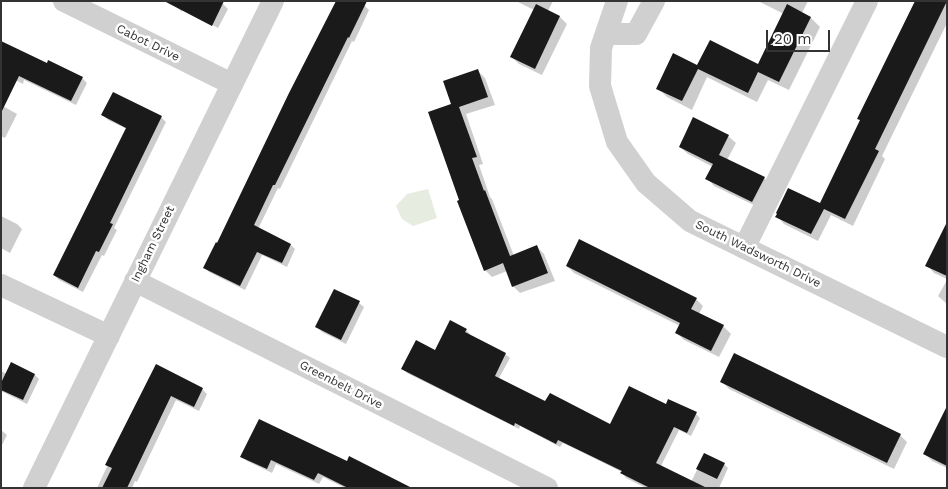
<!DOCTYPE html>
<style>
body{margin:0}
#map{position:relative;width:948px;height:489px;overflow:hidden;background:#fff;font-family:"Work Sans",sans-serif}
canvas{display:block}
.frame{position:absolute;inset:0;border:2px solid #333;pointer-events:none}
.scale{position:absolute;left:766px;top:30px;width:64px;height:22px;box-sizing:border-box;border:2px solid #333;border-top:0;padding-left:6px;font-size:15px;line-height:18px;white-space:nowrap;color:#333;-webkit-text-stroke:4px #fff;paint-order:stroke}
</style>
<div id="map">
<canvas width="948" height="489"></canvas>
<div class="frame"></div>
<div class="scale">20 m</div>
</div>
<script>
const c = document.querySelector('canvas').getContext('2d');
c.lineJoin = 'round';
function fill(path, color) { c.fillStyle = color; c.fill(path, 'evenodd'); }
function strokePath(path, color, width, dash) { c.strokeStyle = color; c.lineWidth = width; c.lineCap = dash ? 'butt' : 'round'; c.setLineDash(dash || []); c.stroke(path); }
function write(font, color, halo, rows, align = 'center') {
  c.font = font + ' "Work Sans",sans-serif'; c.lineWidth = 5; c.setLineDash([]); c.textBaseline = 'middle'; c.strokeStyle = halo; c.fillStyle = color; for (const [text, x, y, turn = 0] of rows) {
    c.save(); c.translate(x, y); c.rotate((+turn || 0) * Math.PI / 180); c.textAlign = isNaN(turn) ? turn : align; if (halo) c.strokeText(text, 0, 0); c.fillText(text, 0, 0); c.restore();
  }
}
const green = new Path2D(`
 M428,189L437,218L413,226L402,219L396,206L407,194Z`);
const shadow = new Path2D(`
 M217,1L223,4L228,9L217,30L218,28L182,9V12L178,8Z
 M516,1H553L548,11L560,17L567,24L542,75L519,64L512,57L534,10Z
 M758,1H808L802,13L811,18L820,27L789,90L768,80L757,102L707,77L692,110L667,97L658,88L698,66L758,65L784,14Z
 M947,1V23L882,156L885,159L853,226L831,215L818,241L784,224L777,216L821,205Z
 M364,5L369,10L354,42L352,41L280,189L278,188L258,229L291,245L295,249L287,267L262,255L245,290L209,272L205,268L218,244Z
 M47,65L82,78L87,83L76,105L24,80L23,84L1,73Z
 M478,71L485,78L495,105L466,114L483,164L479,165L490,197L492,199L514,256L537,247L544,254L555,281L520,293L513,286L507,271L492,277L485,270L460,201L452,105Z
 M1,105L17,114L5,138L1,136Z
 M103,115L161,117L166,122L114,228L117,230L104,256L102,255L83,292L59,280L54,275L127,129L108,120Z
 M728,136L736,143L727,160L764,178L771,185L760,208L714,186L707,178L713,167L688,154L680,147Z
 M1,216L17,224L22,229L10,253L1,248Z
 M947,225V279L934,273L927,265Z
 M567,266L696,299L703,306L699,314L723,326L731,334L719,357L684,340L677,333L680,326L574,273Z
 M947,280V304L938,296Z
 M335,291L359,303L364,307L346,344L322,332L317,327Z
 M466,330L470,334V336L505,354L510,358L499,378L546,403L611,426L666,406L696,414L700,418L691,436L679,430L661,466L691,482L705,454L724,464L728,468L719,488H646L626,478L622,472L563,443L560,447L520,426L519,429L407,373L403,369L435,351Z
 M12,364L35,375L39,379L27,404L1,391V371L7,374Z
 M157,366L202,389L207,394L199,411L176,400L137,482L135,481L132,488H97L128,422Z
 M722,381L900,435L907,442L894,469L729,389Z
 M1,430L7,435L1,447Z
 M947,435V468L932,461L924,453Z
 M242,456L347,462L410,488H345L323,477L319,484L276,464L272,473L247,461Z`);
const building = new Path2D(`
 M164,1H224L212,26Z
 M336,1H367L349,38L348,37L275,185H273L254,225L291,244L282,263L257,252L240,286L203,268L216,242L217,243L289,93Z
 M915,1H947L875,149L879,151L845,219L824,209L811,234L775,217L777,214L776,213L788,188L820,203L860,120L857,119Z
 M536,4L560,16L535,69L510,57Z
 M787,4L811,17L779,82L758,72L748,93L698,69L682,101L656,89L673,53L697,65L710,40L758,64Z
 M1,41L47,63L48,60L83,77L71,101L19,76L1,113Z
 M478,69L488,97L459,107L477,157L472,158L484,191L485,190L510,256L537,245L548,273L512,287L503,263L484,271L457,201L459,200L428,112L451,104L443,81Z
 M113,92L162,116L110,223L113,224L99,252L96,251L78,288L53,275L126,128L101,115Z
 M693,117L729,135L719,155L765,177L752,202L705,179L713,164L679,147Z
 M947,222V276L925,266Z
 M579,239L697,298L691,309L724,325L711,351L675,333L680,323L566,266Z
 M334,289L360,301L341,340L315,327Z
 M450,320L467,329L465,332L506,353L495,376L545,401L550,393L610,424L629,386L666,404L668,399L697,412L687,433L674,427L656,463L707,488H650L620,473L622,471L558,440L556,444L515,423L514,426L401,369L416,340L435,350Z
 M734,353L901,434L887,463L720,382Z
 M11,362L35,374L23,400L1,390V383Z
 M156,364L203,388L194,407L171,396L127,488H102L112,468L105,465Z
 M947,406V466L923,454Z
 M259,419L347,461L349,456L412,488H348L318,473L314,480L271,460L267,469L240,457Z
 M704,453L725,463L717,479L696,469Z`);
const minor = new Path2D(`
 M64,1L232,84
 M617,1L601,48L600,86L617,142L646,183L690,221L947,347
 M606,34H636L654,1
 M744,248L867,1
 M135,281L547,488
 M1,285L109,336
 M34,488L273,1`);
const streetNames = [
 ["Cabot Drive",148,43,26],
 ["Ingham Street",153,244,-64],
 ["South Wadsworth Drive",758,254,26],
 ["Greenbelt Drive",341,385,27]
];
fill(green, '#e6ecdf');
fill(shadow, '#0003');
fill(building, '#1a1a1a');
strokePath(minor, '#d0d0d0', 22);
write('12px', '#333', '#fff', streetNames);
</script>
